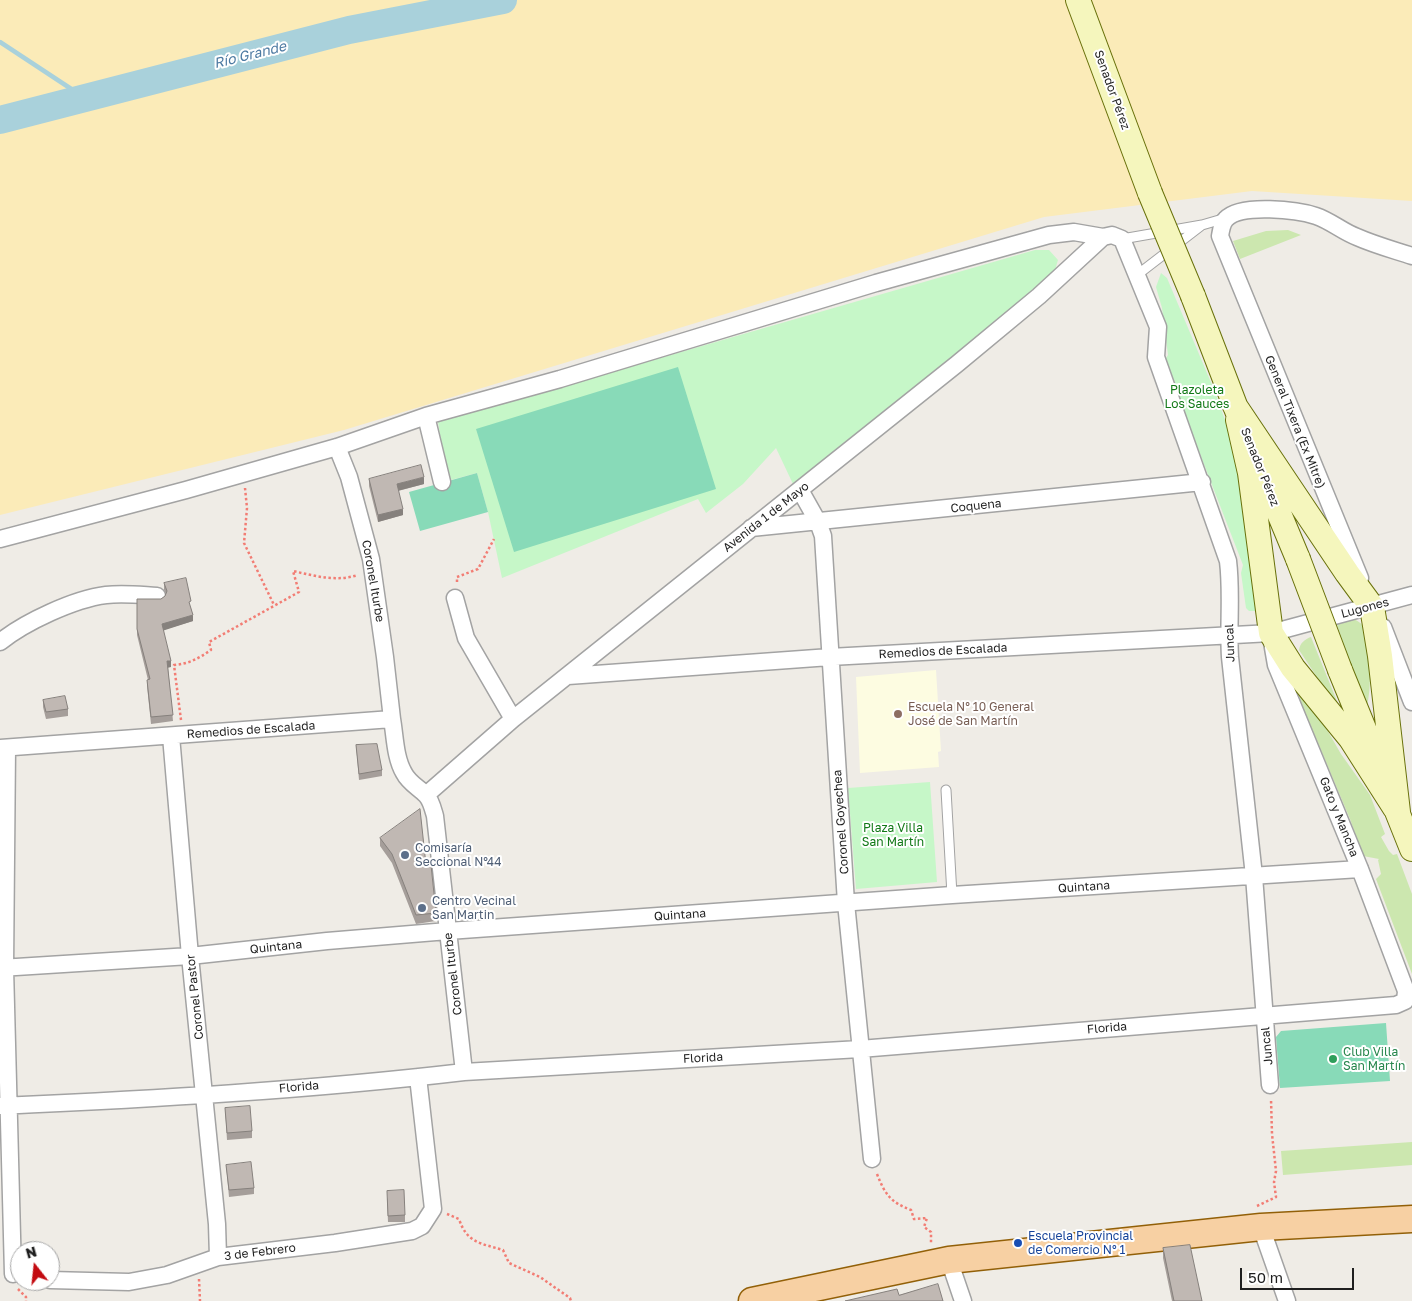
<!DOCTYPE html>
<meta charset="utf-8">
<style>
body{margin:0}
#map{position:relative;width:1412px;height:1301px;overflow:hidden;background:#efece6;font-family:"Golos Text",sans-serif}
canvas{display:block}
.north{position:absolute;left:10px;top:1241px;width:50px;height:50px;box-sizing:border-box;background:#fff;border:1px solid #a5a5a5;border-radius:50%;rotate:344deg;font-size:14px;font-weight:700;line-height:20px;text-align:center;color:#1f1f1f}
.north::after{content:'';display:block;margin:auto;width:18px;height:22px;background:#c30b11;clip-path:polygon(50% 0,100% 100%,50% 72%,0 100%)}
.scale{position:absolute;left:1240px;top:1268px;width:114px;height:22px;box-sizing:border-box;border:2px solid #1f1f1f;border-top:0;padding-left:6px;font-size:15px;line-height:18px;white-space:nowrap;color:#1f1f1f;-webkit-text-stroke:4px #fff;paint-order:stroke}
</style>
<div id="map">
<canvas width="1412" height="1301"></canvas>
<div class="north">N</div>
<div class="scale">50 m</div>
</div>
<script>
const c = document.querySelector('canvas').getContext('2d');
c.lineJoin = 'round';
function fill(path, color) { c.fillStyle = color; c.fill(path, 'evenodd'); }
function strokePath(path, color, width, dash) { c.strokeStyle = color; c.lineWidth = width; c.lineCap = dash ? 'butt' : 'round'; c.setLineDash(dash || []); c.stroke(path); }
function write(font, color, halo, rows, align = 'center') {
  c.font = font + ' "Golos Text",sans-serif'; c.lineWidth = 4; c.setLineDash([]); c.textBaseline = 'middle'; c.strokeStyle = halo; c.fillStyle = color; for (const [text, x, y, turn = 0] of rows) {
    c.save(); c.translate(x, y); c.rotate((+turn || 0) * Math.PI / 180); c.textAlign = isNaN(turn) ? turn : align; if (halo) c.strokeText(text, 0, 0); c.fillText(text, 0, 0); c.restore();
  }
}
const education = new Path2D(`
 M936,670L941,751L938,752L939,767L860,773L856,677Z`);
const grass = new Path2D(`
 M1288,230L1301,235L1240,259L1233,241L1266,231Z
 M1345,618C1356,618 1363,623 1367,633C1369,659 1373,685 1366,710L1337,625Z
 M1311,637L1343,716L1299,650C1300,643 1305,639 1311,637Z
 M1292,669L1341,754L1370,795L1385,834L1381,837L1389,851L1393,855L1397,854L1412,894V974L1376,879L1381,874L1378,860L1379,859L1363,856L1350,819L1287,670Z
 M1412,1142V1165L1283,1175L1281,1151Z`);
const sand = new Path2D(`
 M0,0H1412V201L1252,191L1044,217L344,430L0,515Z`);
const park = new Path2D(`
 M1035,250H1049L1058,260L1055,270L1048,278L996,323L793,484L776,448L743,484L706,513L698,499L502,578L488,512L477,473L447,481L438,422Z
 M1161,273L1167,278L1215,392L1234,445L1260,611H1249L1246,608L1241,573L1243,565L1164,361L1168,355L1162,308L1156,287Z
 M930,782L937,882L856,889L848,788Z`);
const pitch = new Path2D(`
 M678,367L716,489L514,552L476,429Z
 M477,473L488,512L420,531L409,492Z
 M1386,1023L1390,1081L1280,1088L1276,1037L1281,1031Z`);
const stream = new Path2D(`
 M0,42L85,98`);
const river = new Path2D(`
 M0,120L349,30L503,0`);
const path = new Path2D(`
 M245,488L247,508L244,543L274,605
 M457,582V577L478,569L494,539
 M181,720L174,665C189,664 199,658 211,650L209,642L299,592L293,571C315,576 336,582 358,575
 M877,1174C885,1194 890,1202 911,1210L914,1219L927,1218L924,1227L931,1232V1243
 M1257,1206L1276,1197L1274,1182L1276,1171L1272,1134L1271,1099
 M447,1214L459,1219C467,1243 480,1243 503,1250L509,1263L540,1277L570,1298L571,1301
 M199,1279L200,1301
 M18,1289L26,1297V1301`);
const service = new Path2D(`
 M1202,225L1226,218
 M1122,239L1202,225L1137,275
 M946,790L952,895`);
const minor = new Path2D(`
 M426,416L442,482
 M337,447L349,477L371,559L385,657L392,719
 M800,490L818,522L823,536L846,903L872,1159
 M751,528L1202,482
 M0,539L186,490L337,447L426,416L560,379L876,283L1049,235L1074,232L1103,237
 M1360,578L1220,236C1221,230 1222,223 1226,219C1241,203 1298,210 1316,216C1331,221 1343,232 1357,237C1375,245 1394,250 1412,256
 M455,598L466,638L513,719
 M1383,627L1412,702
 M0,642C25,622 74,599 106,595C123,593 140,595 157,596
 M568,676L830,657L1271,633L1412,595
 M171,736L190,956L217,1224L218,1257
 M0,748L392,719C395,736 395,758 404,773C409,783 418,787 426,795C431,800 433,809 435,816L464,1072
 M7,748L5,968L13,1274
 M426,795L513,719L957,364L1039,296L1103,237L1112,235L1122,239L1158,327L1156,357L1228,561C1232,593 1228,625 1230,657L1254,876L1270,1085
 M0,968L190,956L327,941L448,931L952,895L1360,869
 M0,1106C155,1099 310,1090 464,1072L860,1049L1396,1005L1405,1001L1406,991L1360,869L1276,665L1272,642
 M1261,1227L1287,1301
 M949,1260L963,1301
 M50,1280L129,1282L167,1275L218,1257L335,1243L412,1231L422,1226L433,1209L418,1077`);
const secondary = new Path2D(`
 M1078,0L1150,193
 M1193,296L1241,421
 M1235,406L1347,573L1372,607L1380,656L1398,812
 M1238,420L1250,473L1271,633L1293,668L1351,739L1395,808
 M1256,458L1298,559
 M1340,670L1376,758
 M1392,799L1412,849`);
const primary = new Path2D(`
 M752,1301L949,1260L1261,1227L1412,1219`);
const secondaryBridge = new Path2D(`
 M1150,193L1193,296
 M1298,559L1340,670`);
const wall = new Path2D(`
 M369,479L424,484L398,491L403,515L378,522L369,486Z
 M164,583L191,608L193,621L163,630L171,667H168L173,721L151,724L147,686V680H148L137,635V599H161L165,596L166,594L164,590Z
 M43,700L68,709V716L46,719L43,707Z
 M356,745L382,770V776L359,780Z
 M380,838L426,865L436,913V921L416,924L392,863L380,846Z
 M225,1108L252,1131V1138L227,1140Z
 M226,1165L254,1188V1194L229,1197Z
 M387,1198L405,1215V1222H388Z
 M1163,1248L1202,1301H1172L1163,1258Z`);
const shadedWall = new Path2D(`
 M424,477V484L397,491V484Z
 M403,509V515L378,522V515Z
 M193,615V621L162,631V624Z
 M167,661H171V667L167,668Z`);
const building = new Path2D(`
 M421,465L424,477L397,484L403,509L378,515L369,479Z
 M186,578L191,601L189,602L193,615L162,624L171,661H167L173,715L151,717L147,680L150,679L137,629V599H161L165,596L167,591L164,583Z
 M65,696L68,709L46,712L43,700Z
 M377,744L382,770L359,774L356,745Z
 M420,809L426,865H431L436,913L416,915L392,854L380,838Z
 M250,1106L252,1131L227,1133L225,1108Z
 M251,1162L254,1188L229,1190L226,1165Z
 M404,1190L405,1215L388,1216L387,1191Z
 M1190,1245L1202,1301H1174L1163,1248Z
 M938,1284L943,1301H845L897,1289L899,1295Z`);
const markers = [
 [898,714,5,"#8d6e63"],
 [405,855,5,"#5c6f8a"],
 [422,908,5,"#5c6f8a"],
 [1333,1059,5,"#2e9e5b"],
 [1018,1243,5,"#1a4fb4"]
];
const streetNames = [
 ["Senador Pérez",1112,90,70],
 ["General Tixera (Ex Mitre)",1295,422,68],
 ["Senador Pérez",1260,467,68],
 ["Coquena",976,506,-6],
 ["Avenida 1 de Mayo",766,517,-38],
 ["Coronel Iturbe",373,581,80],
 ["Lugones",1365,608,-15],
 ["Juncal",1230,643,-92],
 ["Remedios de Escalada",943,651,-3],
 ["Remedios de Escalada",251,730,-4],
 ["Gato y Mancha",1339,817,68],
 ["Coronel Goyechea",841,822,-94],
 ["Quintana",1084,887,-4],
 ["Quintana",680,915,-4],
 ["Quintana",276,947,-6],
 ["Coronel Iturbe",453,974,-97],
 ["Coronel Pastor",195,997,-96],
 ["Florida",1107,1028,-5],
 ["Juncal",1267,1046,-95],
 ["Florida",703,1058,-3],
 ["Florida",299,1087,-5],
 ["3 de Febrero",260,1252,-7]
];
const parkNames = [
 ["Plazoleta",1197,390],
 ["Los Sauces",1197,404],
 ["Plaza Villa",893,828],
 ["San Martín",893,842]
];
const educationNames = [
 ["Escuela N° 10 General",908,707],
 ["José de San Martín",908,721]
];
const serviceNames = [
 ["Comisaría",415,848],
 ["Seccional N°44",415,862],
 ["Centro Vecinal",432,901],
 ["San Martin",432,915]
];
const leisureNames = [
 ["Club Villa",1343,1052],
 ["San Martín",1343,1066]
];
const transitNames = [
 ["Escuela Provincial",1028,1236],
 ["de Comercio N° 1",1028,1250]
];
const waterNames = [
 ["Río Grande",250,55,-14]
];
fill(education, '#fdfce1');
fill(grass, '#cce7af');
fill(sand, '#fbebb8');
fill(park, '#c6f7c8');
fill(pitch, '#88dab8');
strokePath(stream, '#a9d1db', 4.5);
strokePath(river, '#a9d1db', 28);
strokePath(service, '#a3a3a3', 11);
strokePath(minor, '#a3a3a3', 19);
strokePath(secondary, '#69710b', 26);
strokePath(primary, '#926008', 29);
strokePath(path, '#f27d74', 2.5, [2.5, 2.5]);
strokePath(service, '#fff', 9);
strokePath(minor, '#fff', 16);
strokePath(secondary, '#f5f6bd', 24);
strokePath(primary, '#f7d0a3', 26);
strokePath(secondaryBridge, '#69710b', 26, []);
strokePath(secondaryBridge, '#f5f6bd', 24);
fill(wall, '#a59e9a');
fill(shadedWall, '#86817d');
fill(building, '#c0b8b3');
strokePath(building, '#86817d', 1);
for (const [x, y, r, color] of markers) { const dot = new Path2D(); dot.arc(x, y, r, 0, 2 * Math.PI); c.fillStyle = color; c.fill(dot); strokePath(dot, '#fff', 2); }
write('12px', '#1f1f1f', '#fff', streetNames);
write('12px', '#127917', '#fff', parkNames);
write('12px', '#785e54', '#fff', educationNames, 'left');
write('12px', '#4e5e75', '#fff', serviceNames, 'left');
write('12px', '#27864d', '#fff', leisureNames, 'left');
write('12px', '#164399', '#fff', transitNames, 'left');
write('italic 14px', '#4d7aa2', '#fff', waterNames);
</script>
